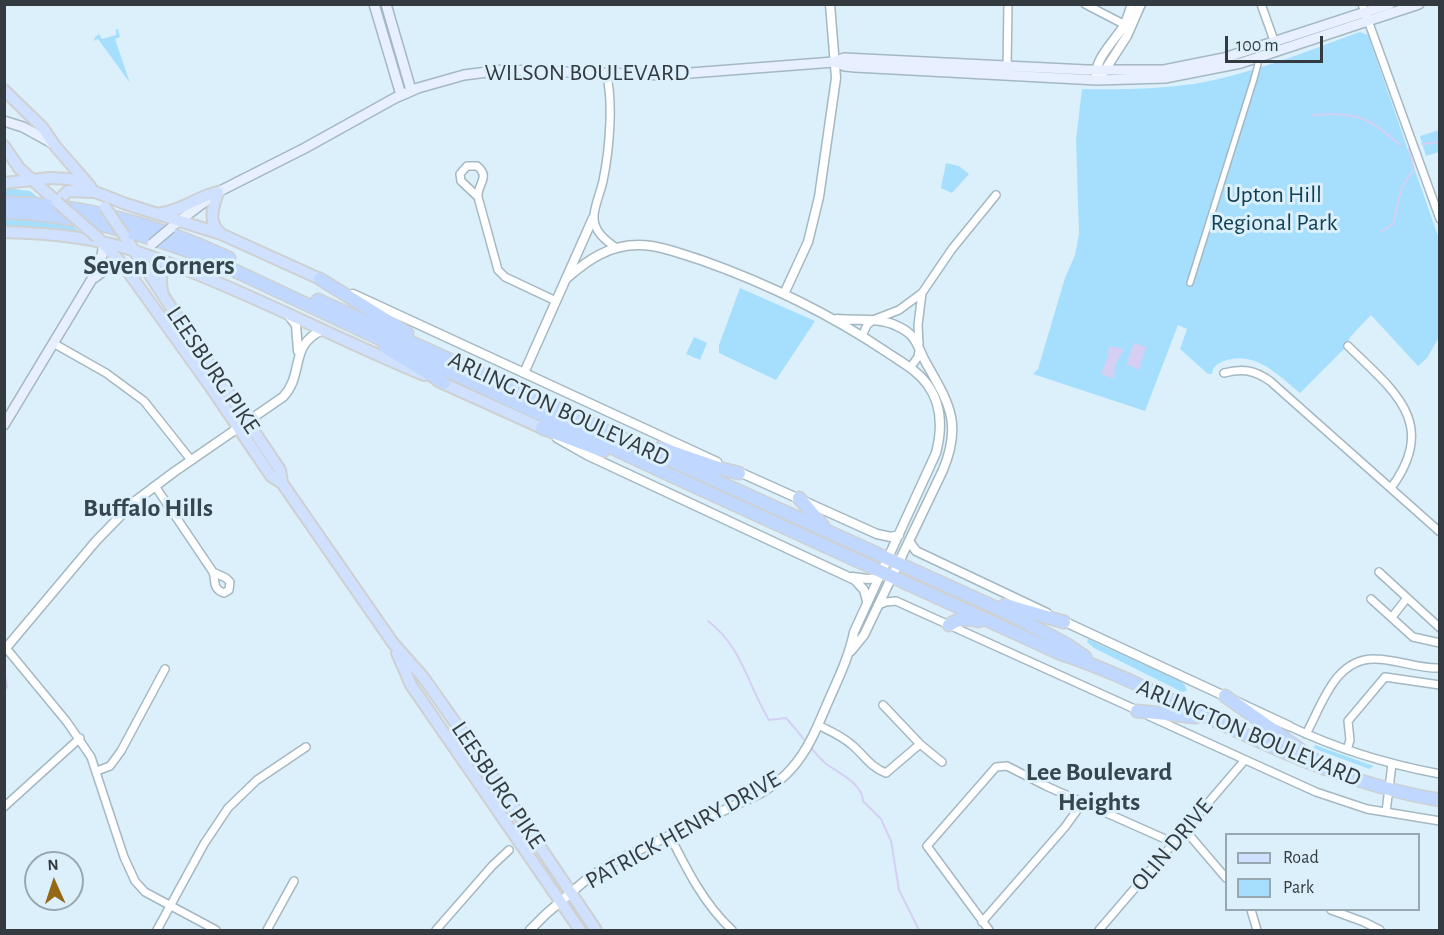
<!DOCTYPE html>
<style>
body{margin:0}
#map{position:relative;width:1444px;height:935px;overflow:hidden;background:#dcf0fb;font-family:"Alegreya Sans",sans-serif}
canvas{display:block}
.frame{position:absolute;inset:0;border:6px solid #333b40;pointer-events:none}
.legend{position:absolute;left:1225px;top:833px;width:195px;height:78px;box-sizing:border-box;background:#dcf0fb;border:2px solid #98a8b0;margin:0;padding:8px 10px;list-style:none;font-size:18px;color:#333b40}
.legend li{display:flex;align-items:center;gap:12px;height:30px}
.legend b{width:30px;border:2px solid #98a8b0}
.north{position:absolute;left:24px;top:851px;width:60px;height:60px;box-sizing:border-box;background:#dcf0fb;border:2px solid #98a8b0;border-radius:50%;rotate:357deg;font-size:16px;font-weight:700;line-height:24px;text-align:center;color:#333b40}
.north::after{content:'';display:block;margin:auto;width:21px;height:27px;background:#956815;clip-path:polygon(50% 0,100% 100%,50% 72%,0 100%)}
.scale{position:absolute;left:1225px;top:36px;width:98px;height:27px;box-sizing:border-box;border:3px solid #333b40;border-top:0;padding-left:8px;font-size:18px;line-height:21px;white-space:nowrap;color:#333b40;-webkit-text-stroke:4px #dcf0fb;paint-order:stroke}
</style>
<div id="map">
<canvas width="1444" height="935"></canvas>
<div class="frame"></div>
<ul class="legend">
<li><b style="height:8px;background:#d0e1ff"></b>Road</li>
<li><b style="height:16px;background:#a5dffd"></b>Park</li>
</ul>
<div class="north">N</div>
<div class="scale">100 m</div>
</div>
<script>
const c = document.querySelector('canvas').getContext('2d');
c.lineJoin = 'round';
function fill(path, color) { c.fillStyle = color; c.fill(path, 'evenodd'); }
function strokePath(path, color, width, dash) { c.strokeStyle = color; c.lineWidth = width; c.lineCap = dash ? 'butt' : 'round'; c.setLineDash(dash || []); c.stroke(path); }
function write(font, color, halo, rows, align = 'center') {
  c.font = font + ' "Alegreya Sans",sans-serif'; c.lineWidth = 6; c.setLineDash([]); c.textBaseline = 'middle'; c.strokeStyle = halo; c.fillStyle = color; for (const [text, x, y, turn = 0] of rows) {
    c.save(); c.translate(x, y); c.rotate((+turn || 0) * Math.PI / 180); c.textAlign = isNaN(turn) ? turn : align; if (halo) c.strokeText(text, 0, 0); c.fillText(text, 0, 0); c.restore();
  }
}
const green = new Path2D(`
 M116,29H118L120,37L115,39L130,83L98,39L94,41L95,37L99,34L102,39L116,35Z
 M1360,32L1368,35L1439,239V337L1427,358L1418,366L1371,315L1351,336L1344,349L1300,393C1278,375 1255,350 1224,361C1217,364 1213,366 1212,374H1208L1180,349L1187,329L1178,325L1145,411L1033,374L1038,369L1065,278L1075,255L1079,234L1076,140L1082,89C1119,90 1156,89 1193,84C1249,75 1307,51 1360,32Z
 M1439,130V152L1426,156L1420,136Z
 M946,163L959,166L969,174L952,193L941,188Z
 M5,188L30,191L41,200L5,199Z
 M5,218L70,224L80,232L79,234L5,226Z
 M740,288L815,321L776,380L719,353V345Z
 M694,337L707,343L700,360L686,354Z
 M1088,639L1178,680L1185,685L1187,691L1182,692L1094,648L1087,642Z
 M1315,745L1368,764L1374,766L1369,769L1318,750L1314,748Z`);
const water = new Path2D(`
 M1134,343L1146,347L1139,370L1126,364Z
 M1109,346L1124,349L1115,365L1114,379L1101,374L1108,356Z`);
const stream = new Path2D(`
 M1313,115C1355,112 1368,116 1400,145
 M1422,144L1440,142
 M1381,232L1393,224L1402,187L1414,169L1409,149
 M708,621C743,648 747,684 769,720L786,718C799,732 810,749 824,762C837,773 862,782 863,801L881,819L891,841L899,890L919,930
 M4,669L7,687L4,690`);
const pedestrian = new Path2D(`
 M1190,283L1254,79L1258,64L1257,58`);
const minor = new Path2D(`
 M1085,4L1129,27
 M1261,4L1276,46
 M1362,4L1440,219
 M1007,69L1008,4
 M606,73C614,102 609,152 603,181C601,191 593,209 594,218C594,231 605,240 615,247
 M478,197C477,184 491,177 477,166H467L460,174L461,181L478,197L498,270L505,277L556,301
 M862,336L867,325L873,320L899,310L922,293L952,249L996,195
 M53,343L106,373L144,401L191,460
 M919,344L918,325L922,293
 M1348,346C1394,391 1439,423 1391,488
 M910,368L918,357L919,351
 M1224,373C1243,368 1254,370 1270,381L1440,532
 M155,486L213,572
 M213,572L226,578L230,582L229,590L224,593C212,589 216,581 213,572Z
 M1379,572L1440,628
 M1371,599L1413,637L1440,643
 M878,605L886,602L896,601L1139,711
 M1392,617L1407,598
 M4,649L6,648L67,722L91,757L124,857L135,881L145,892L216,930
 M883,705L920,744L942,762
 M1149,716L1316,792L1367,809L1440,821
 M818,725C830,731 842,736 852,745C864,755 870,767 886,773L920,744
 M1289,726C1337,749 1387,764 1440,774
 M1306,734C1322,705 1335,658 1375,659C1396,659 1418,669 1440,668
 M1347,750L1350,740L1348,721L1385,677L1440,685
 M97,771L110,766L121,751L165,669
 M4,807L80,738
 M1386,812L1392,764
 M1185,830L1226,878
 M670,836C687,870 704,904 732,930
 M1251,910L1257,930
 M1331,910L1364,922L1380,930
 M982,922L1065,827L1083,802
 M157,930L204,844L228,808L257,780L306,747
 M267,930L294,881
 M436,930L492,866L509,850
 M989,930L927,846L996,767L1007,766L1046,786L1174,843
 M1099,930L1244,761`);
const tertiary = new Path2D(`
 M1103,73L1127,36L1141,4
 M1096,76C1095,59 1114,41 1123,27C1127,20 1129,12 1132,4
 M353,294L717,462
 M784,294L808,242L819,197L836,78L830,4
 M289,316L296,325L298,351
 M837,319C857,321 879,317 897,326C917,335 916,344 925,361C948,402 963,422 943,470L864,635L851,651
 M524,373L593,218
 M557,438L587,455L855,580L864,590L867,601
 M737,471L877,534L891,537L899,535
 M909,541L916,551L1047,613
 M852,577L868,579L879,578
 M1061,620L1289,726
 M4,645L6,648L96,541L134,502L174,472L283,397C305,374 288,345 323,330
 M530,930L546,914L587,879L613,862L759,794C771,787 783,779 792,768C809,749 818,725 828,702C838,679 849,657 854,632L936,453C942,430 942,404 927,384C917,370 901,362 888,353C830,314 766,283 701,260C681,254 660,245 639,245C609,245 589,259 567,278`);
const secondary = new Path2D(`
 M374,4L401,95
 M386,4L411,90
 M834,62L845,66L855,67L1097,80L1165,78L1241,63L1419,4
 M4,121L23,127L52,143
 M175,224L218,192L305,148L395,98L418,88L464,75L503,70L664,75L834,62L844,58L1087,70H1164L1224,58L1390,4
 M94,278L110,266H124
 M4,425L92,279L102,255L104,243`);
const primary = new Path2D(`
 M4,90L42,127L56,147L90,186
 M4,146L19,168L57,202L68,191L92,192
 M4,183L50,178L70,179L83,184L95,192L126,204L221,234L320,279
 M161,213C182,211 198,196 218,192C213,208 207,221 221,234
 M4,232C47,233 94,237 135,251C234,284 327,335 424,375
 M124,235L176,315L280,470L282,483
 M97,237L124,266L210,386L271,476L282,483L393,643L423,677L481,759L596,930
 M162,291C160,278 159,269 174,265
 M438,381L542,428
 M397,653L411,685L580,930`);
const trunk = new Path2D(`
 M4,203C81,203 160,226 229,258
 M4,212C76,214 147,234 212,260L670,475L1059,653C1102,667 1141,686 1182,705C1265,745 1348,785 1440,800
 M320,279L407,333
 M318,300L1012,615L1066,644L1085,657
 M385,347L444,383
 M542,428L603,451
 M660,448L718,468L739,473
 M799,498L823,526
 M1005,605L1064,622
 M949,625C959,618 966,618 979,621
 M1225,696L1315,760
 M1137,711L1196,717`);
const secondaryBridge = new Path2D(`
 M152,244L171,228`);
const primaryBridge = new Path2D(`
 M57,202L97,237
 M105,207L124,235`);
const streetNames = [
 ["WILSON BOULEVARD",587,73],
 ["LEESBURG PIKE",213,370,56],
 ["ARLINGTON BOULEVARD",559,409,25],
 ["ARLINGTON BOULEVARD",1249,733,23],
 ["LEESBURG PIKE",498,785,56],
 ["PATRICK HENRY DRIVE",683,830,-29],
 ["OLIN DRIVE",1172,845,-50]
];
const parkNames = [
 ["Upton Hill",1274,195],
 ["Regional Park",1274,223]
];
const neighbourhoodNames = [
 ["Buffalo Hills",148,508],
 ["Lee Boulevard",1099,772],
 ["Heights",1099,802]
];
const quarterNames = [
 ["Seven Corners",159,266]
];
fill(green, '#a5dffd');
fill(water, '#d5d0f3');
strokePath(stream, '#d5d0f3', 2);
strokePath(pedestrian, '#a4b8c2', 8);
strokePath(minor, '#a4b8c2', 10);
strokePath(tertiary, '#a4b8c2', 11);
strokePath(secondary, '#a4b8c2', 12);
strokePath(primary, '#ced0d1', 14);
strokePath(trunk, '#ced0d1', 15);
strokePath(pedestrian, '#fff', 5);
strokePath(minor, '#fff', 7);
strokePath(tertiary, '#fff', 8);
strokePath(secondary, '#e8f0ff', 9);
strokePath(primary, '#d0e1ff', 10);
strokePath(trunk, '#c0d7ff', 12);
strokePath(secondaryBridge, '#a4b8c2', 12, []);
strokePath(primaryBridge, '#ced0d1', 14, []);
strokePath(secondaryBridge, '#e8f0ff', 9);
strokePath(primaryBridge, '#d0e1ff', 10);
write('24px', '#333b40', '#dcf0fb', streetNames);
write('24px', '#0f3f54', '#dcf0fb', parkNames);
write('bold 26px', '#35464f', '#dcf0fb', neighbourhoodNames);
write('bold 27px', '#35464f', '#dcf0fb', quarterNames);
</script>
